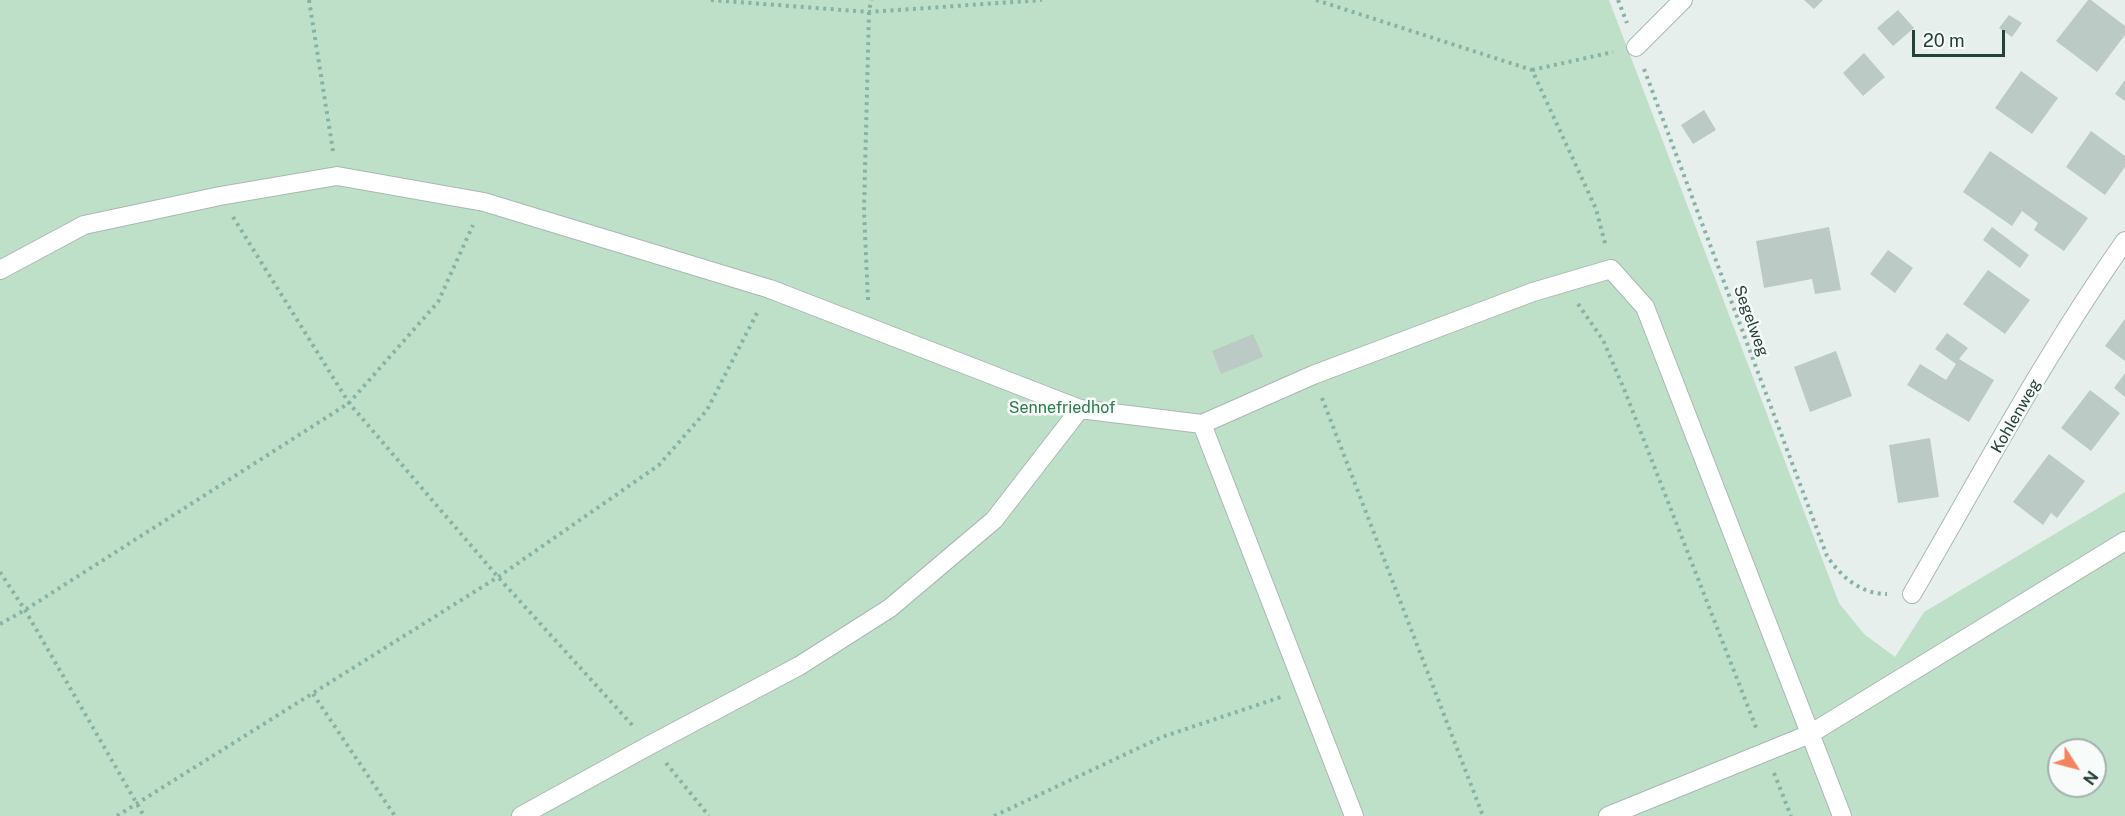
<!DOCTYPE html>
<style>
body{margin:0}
#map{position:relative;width:2125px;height:816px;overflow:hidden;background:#e6efeb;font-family:"Public Sans",sans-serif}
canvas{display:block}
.north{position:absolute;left:2047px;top:738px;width:60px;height:60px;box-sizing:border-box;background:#f7fbf9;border:2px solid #a3b1ad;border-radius:50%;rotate:126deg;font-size:16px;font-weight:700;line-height:24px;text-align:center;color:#24423a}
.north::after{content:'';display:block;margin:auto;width:21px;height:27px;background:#f4845f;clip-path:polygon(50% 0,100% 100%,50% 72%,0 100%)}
.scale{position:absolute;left:1912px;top:30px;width:93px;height:27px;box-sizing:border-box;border:3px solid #24423a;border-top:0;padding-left:8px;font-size:18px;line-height:21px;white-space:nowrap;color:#24423a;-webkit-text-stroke:4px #f7fbf9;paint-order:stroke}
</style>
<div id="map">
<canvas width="2125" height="816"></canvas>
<div class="north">N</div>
<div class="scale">20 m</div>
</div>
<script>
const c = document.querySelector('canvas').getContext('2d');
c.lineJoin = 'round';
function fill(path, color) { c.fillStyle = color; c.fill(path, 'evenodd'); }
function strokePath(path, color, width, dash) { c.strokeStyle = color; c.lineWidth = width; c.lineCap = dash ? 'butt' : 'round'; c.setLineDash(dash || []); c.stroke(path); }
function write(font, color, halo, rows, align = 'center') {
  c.font = font + ' "Public Sans",sans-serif'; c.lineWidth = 5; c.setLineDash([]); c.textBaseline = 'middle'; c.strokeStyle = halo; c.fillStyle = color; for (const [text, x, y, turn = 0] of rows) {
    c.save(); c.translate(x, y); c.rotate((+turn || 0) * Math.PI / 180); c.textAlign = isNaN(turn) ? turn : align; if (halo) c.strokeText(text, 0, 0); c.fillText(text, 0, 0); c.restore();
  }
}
const green = new Path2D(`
 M0,0H1609L1839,603L1864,634L1895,657L1924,612L2125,492V816H0ZM2059,750H2095V786H2059Z`);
const building = new Path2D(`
 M1804,0H1823L1814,9Z
 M2088,0H2091L2125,26V35L2097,72L2056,41Z
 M1898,10L1914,28L1893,46L1877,28Z
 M2009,15L2022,23L2012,37L1999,28Z
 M1864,53L1885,77L1863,96L1843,73Z
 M2021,71L2058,98L2032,134L1995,108Z
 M2125,80V101L2115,94Z
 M1704,110L1716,130L1693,144L1681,125Z
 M2091,131L2125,156V167L2105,195L2066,167Z
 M1990,151L2088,218L2064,251L2034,230L2038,223L2022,211L2012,226L1963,192Z
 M1829,227L1841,290L1815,294L1812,279L1764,288L1756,241Z
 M1992,227L2029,255L2020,268L1983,240Z
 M1888,250L1913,268L1895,293L1870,274Z
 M1988,270L2030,300L2005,334L1963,304Z
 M2125,319V361L2105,346Z
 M1947,333L1968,348L1959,359L1994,380L1969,422L1907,385L1920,364L1946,380L1956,364L1935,349Z
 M1253,334L1263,357L1221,374L1212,351Z
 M1836,351L1852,396L1810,412L1794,367Z
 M2125,373V397L2114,388Z
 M2090,390L2120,413L2091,451L2061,428Z
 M1930,438L1939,497L1898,503L1889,445Z
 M2049,454L2085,481L2057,518L2051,513L2043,525L2013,502Z`);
const path = new Path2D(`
 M309,0L333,151
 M711,0L869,12L1042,0
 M1316,0L1532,70L1596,209L1606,247
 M1618,0L1627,23
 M1644,69L1827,556C1841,577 1861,594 1887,594
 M1532,70L1613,52
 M233,217L349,403L498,577L633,726
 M868,300L864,211L869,12L871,0
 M1578,304L1603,340L1624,389L1757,730
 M1322,398L1483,816
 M0,572L25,610L144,816
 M0,624L25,610L349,403L438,302L473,225
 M313,694L395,816
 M666,763L709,816
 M1774,773L1791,816
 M117,816L498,577L659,465L707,410L758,311
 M994,816L1162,737L1281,697`);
const minor = new Path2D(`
 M1636,47L1683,0
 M0,270L84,225L220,196L337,176L484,202L770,289L1080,409L1202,424L1313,375L1533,292L1611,269L1645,307L1842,816
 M1202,424L1354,816
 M1912,594C1981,475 2046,353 2125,241
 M521,816L650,745L799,666L890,608L994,520L1080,409
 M1608,816L1810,734L2125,541`);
const streetNames = [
 ["Segelweg",1751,321,70],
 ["Kohlenweg",2016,416,-60]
];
const parkNames = [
 ["Sennefriedhof",1062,408]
];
fill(green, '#bfe0c8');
fill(building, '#bbcac4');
strokePath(minor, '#a8b8b2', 20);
strokePath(path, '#86b3a5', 4, [3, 4.5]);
strokePath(minor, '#fff', 18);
write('16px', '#24423a', '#f7fbf9', streetNames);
write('16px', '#2d7a4b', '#f7fbf9', parkNames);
</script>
